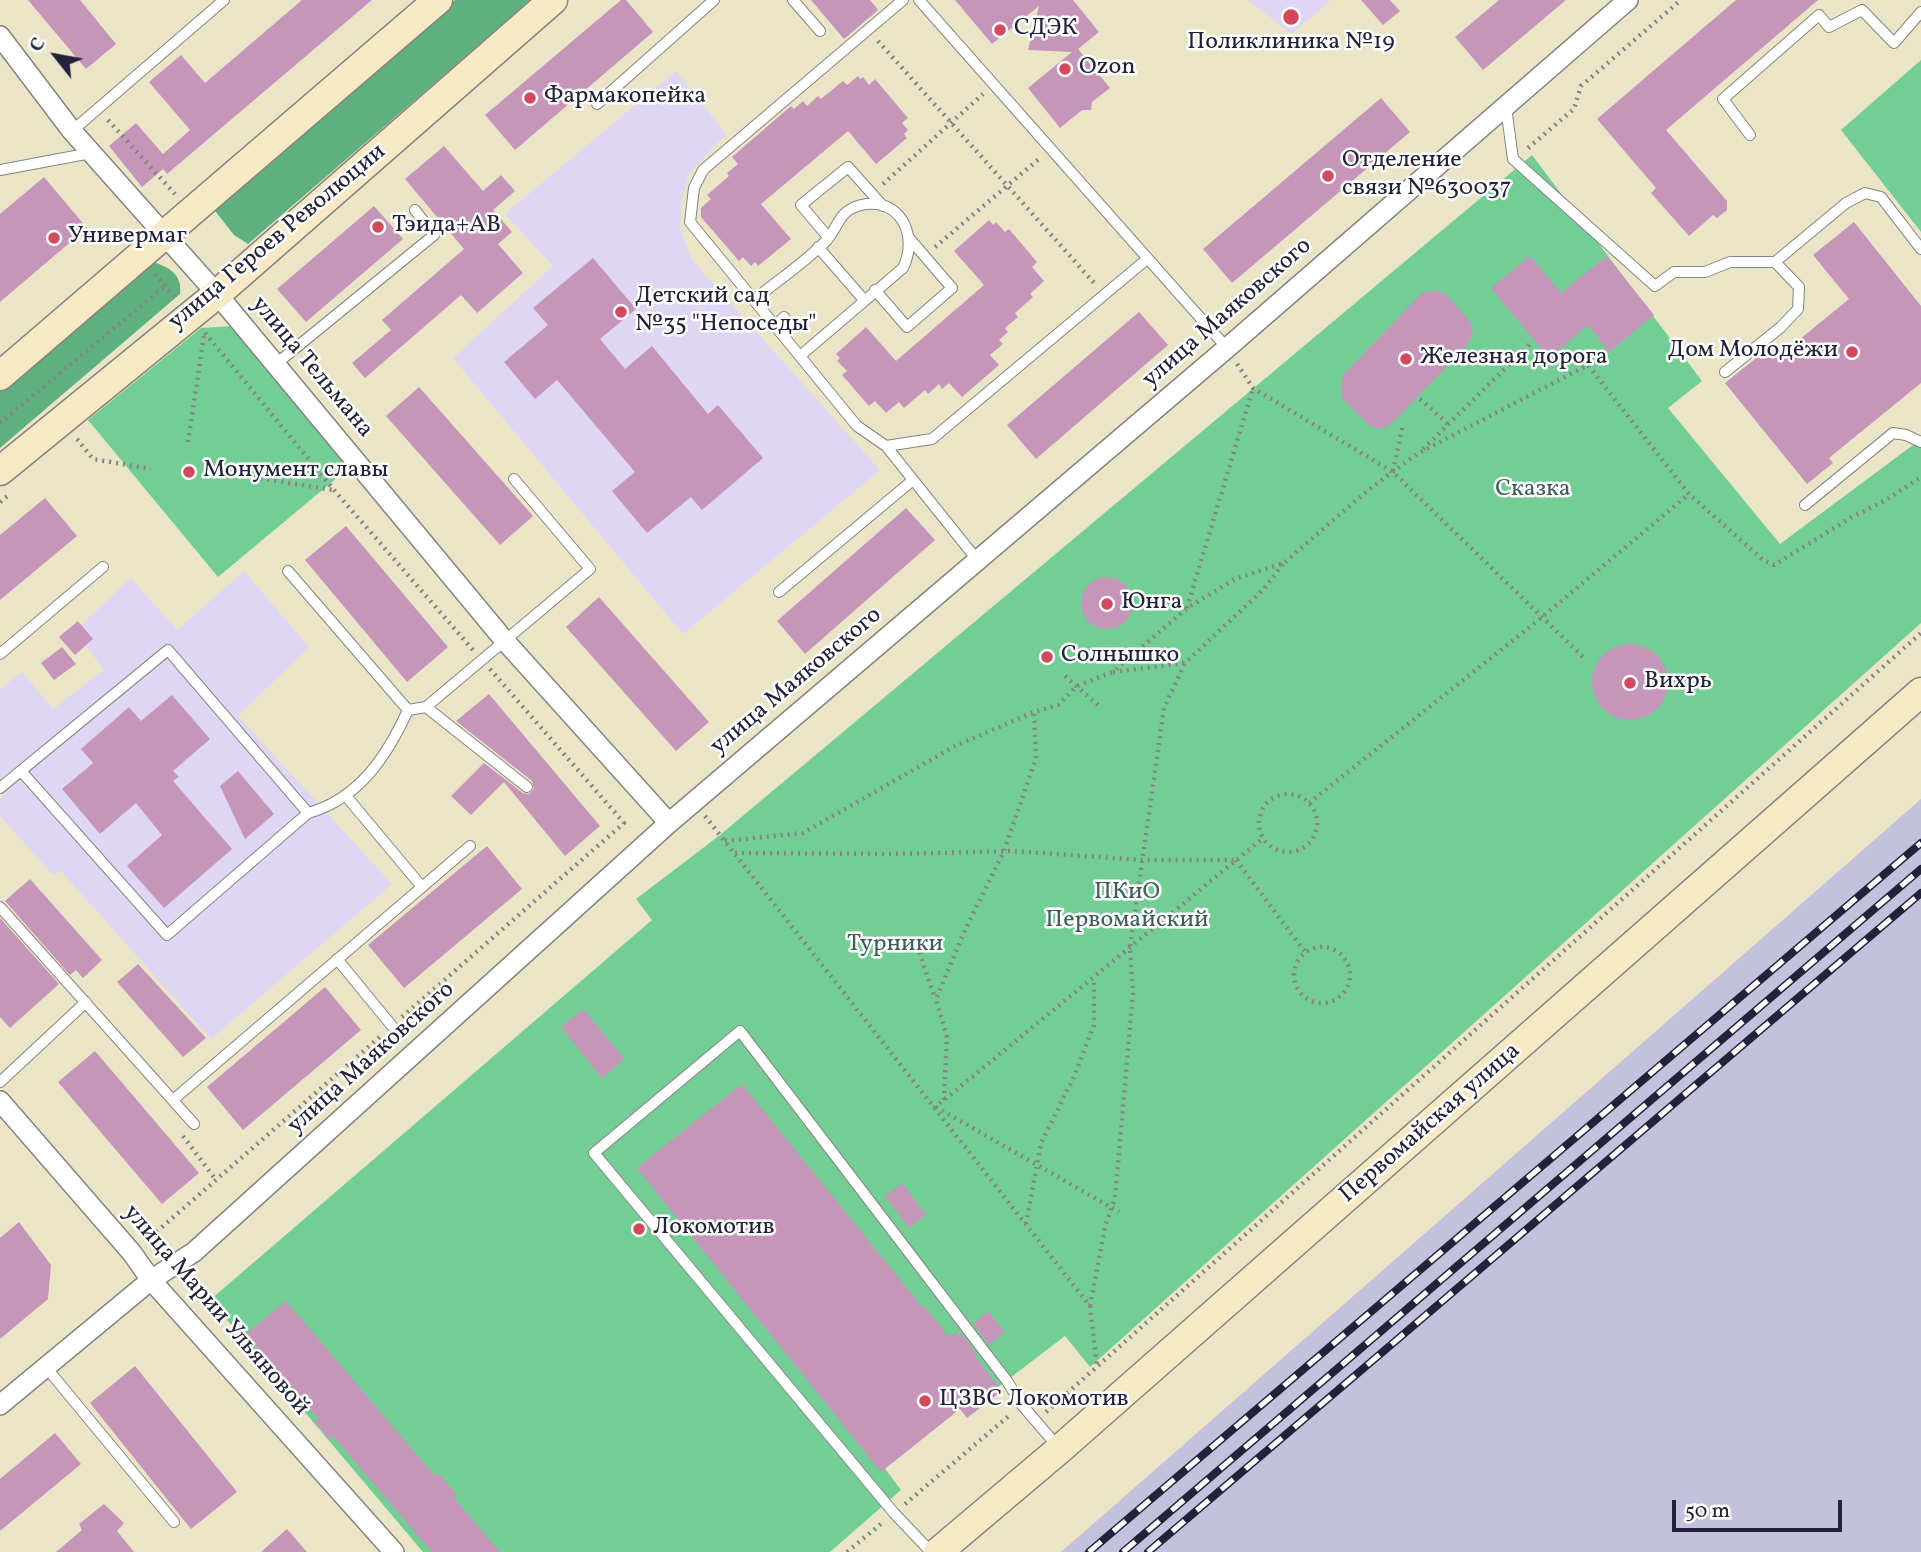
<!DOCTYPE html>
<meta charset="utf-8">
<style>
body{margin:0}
#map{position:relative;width:1921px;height:1552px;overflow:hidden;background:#ebe5c7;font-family:Vollkorn,serif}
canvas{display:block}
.north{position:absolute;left:21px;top:21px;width:70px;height:70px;-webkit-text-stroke:5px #fff;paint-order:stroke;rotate:301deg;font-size:19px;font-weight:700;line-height:28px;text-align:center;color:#22223b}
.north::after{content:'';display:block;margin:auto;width:24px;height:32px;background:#22223b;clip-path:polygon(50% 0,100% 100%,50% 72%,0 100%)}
.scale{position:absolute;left:1672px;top:1500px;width:170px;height:32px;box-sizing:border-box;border:4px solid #22223b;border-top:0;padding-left:9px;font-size:21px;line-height:24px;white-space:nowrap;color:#22223b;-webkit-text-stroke:5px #fff;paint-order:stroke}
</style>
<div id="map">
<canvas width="1921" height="1552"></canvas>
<div class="north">С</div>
<div class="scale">50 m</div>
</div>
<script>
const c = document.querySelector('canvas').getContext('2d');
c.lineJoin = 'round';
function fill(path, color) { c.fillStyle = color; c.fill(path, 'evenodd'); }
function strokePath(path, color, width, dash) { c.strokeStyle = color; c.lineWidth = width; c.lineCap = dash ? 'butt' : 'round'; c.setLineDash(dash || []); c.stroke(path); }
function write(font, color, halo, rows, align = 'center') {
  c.font = font + ' Vollkorn,serif'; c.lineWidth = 5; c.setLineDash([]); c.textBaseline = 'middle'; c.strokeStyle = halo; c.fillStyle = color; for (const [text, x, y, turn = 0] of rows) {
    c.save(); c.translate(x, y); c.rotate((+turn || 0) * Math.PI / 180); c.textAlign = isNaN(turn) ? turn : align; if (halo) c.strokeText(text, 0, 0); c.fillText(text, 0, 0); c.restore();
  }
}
const built = new Path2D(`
 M1248,0H1331L1292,34Z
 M676,71L726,134L690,172L682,198L680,227L692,260L880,470L683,634L453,358L553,266L505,214Z
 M244,571L309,647L238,716L392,884L211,1039L60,870L53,875L0,816V799L3,796L0,792V689L22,672L53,709L104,670L75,631L131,578L177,630Z`);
const industrial = new Path2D(`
 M1921,799V1552H1061Z`);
const green = new Path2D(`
 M1921,60V232L1841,130Z
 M1532,155L1702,381L1668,408L1780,544L1921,439V623L1090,1367L1065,1336L989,1394L981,1383L880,1462L901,1490L830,1552H423L210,1300L652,920L636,899L720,835Z
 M234,326L350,467L218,577L88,420L201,328Z`);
const forest = new Path2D(`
 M455,0H531L248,244L234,235L212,207Z
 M153,262C169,267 183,275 180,294L0,448V387Z`);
const building = new Path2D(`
 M28,0H80L116,44L86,69Z
 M302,0H372L167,174L163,169L142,187L109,146L136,123L163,154L190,130L149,82L181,55L205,83Z
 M621,0H626L653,32L515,150L485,115Z
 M811,0H870L878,10L844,39Z
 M955,0H1073L1099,32L1078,49L1110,88L1092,102L1091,110H1082L1060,128L1028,88L1072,52L1028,50L1039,6L992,44Z
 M1361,0H1390L1400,11L1383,25Z
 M1499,0H1566L1483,70L1455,37Z
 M1736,0H1818L1666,130L1727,201V210L1717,218L1713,215L1689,236L1651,193L1656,188L1597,119Z
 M858,76L860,79L863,77L869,85L875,79L908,118L902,123L908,130L904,134L907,138L876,164L848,131L761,204L791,239L758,266L755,262L751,266L743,257L739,261L701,217V208L711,199L707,195L729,176L727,173L738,164L732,157L791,106L794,109L803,101L807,106L818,96L821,99L843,81L847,85Z
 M1381,98L1410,132L1232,283L1203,249Z
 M444,146L483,191L501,175L515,191L493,210L512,232L498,244L523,273L477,313L461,295L365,378L352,363L391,330L382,320L464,249L405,179Z
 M44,177L87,228L0,302V214Z
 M374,206L403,239L306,322L277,289Z
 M989,220L993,225L996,222L1005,232L1009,229L1037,262L1032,267L1044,281L1030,294L1033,297L1015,313L1018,317L1005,328L1008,332L999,340L1003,344L990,355L999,365L962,397L949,383L942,389L939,384L928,394L925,390L904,408L899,402L886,413L875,401L869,406L842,375L847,371L837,361L840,358L836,354L866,327L896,361L984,285L954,251Z
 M1854,222L1921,306V383L1829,458L1833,463L1807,484L1725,383L1770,347L1778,357L1849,299L1813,255Z
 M1530,256L1561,293L1607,256L1654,315L1609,352L1588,325L1549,358L1491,288Z
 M593,258L636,309L600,339L625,369L652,346L708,414L718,405L763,458L702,510L691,497L647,533L612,491L635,472L557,380L535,399L504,362L548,325L533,308Z
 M1436,290L1447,295L1470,322L1473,329L1471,337L1467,345L1396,419L1387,427L1377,429L1369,425L1343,399L1341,391L1342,380L1345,373L1422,293Z
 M1139,312L1168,345L1036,459L1007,425Z
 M419,387L533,516L500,545L386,416Z
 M45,498L77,536L0,600V535Z
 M906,508L935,540L805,654L777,621Z
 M346,526L448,647L407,682L305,560Z
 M1081 603a26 26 0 1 1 52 0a26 26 0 1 1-52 0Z
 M599,597L709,722L676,751L566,627Z
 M78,621L93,639L75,655L59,637Z
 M1592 682a38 38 0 1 1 76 0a38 38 0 1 1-76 0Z
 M62,647L76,664L54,680L41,663Z
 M489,694L600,826L565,856L504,782L471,815L451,796L484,763L523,793L529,794L534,789L532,781L456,721Z
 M172,695L210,739L173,771L179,777L173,781L232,849L164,908L127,866L162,835L136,803L100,834L62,789L93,763L81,749L129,707L141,721Z
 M238,771L274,814L245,839L220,786Z
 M487,846L522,889L404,988L368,945Z
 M30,879L102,960L83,978L76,970L70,975L5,901Z
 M0,918L59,984L10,1028L0,1017Z
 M138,964L206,1038L183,1057L117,982Z
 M325,987L361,1030L243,1130L207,1087Z
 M583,1009L625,1059L602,1078L561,1027Z
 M95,1051L199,1173L162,1204L58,1082Z
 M742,1084L922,1307L924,1306L949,1337L956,1332L958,1336L961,1333L977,1354L975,1356L1002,1391L967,1418L960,1409L881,1472L637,1168Z
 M902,1183L926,1215L909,1228L885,1196Z
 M19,1222L51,1265L48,1299L0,1339V1238Z
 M286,1301L435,1476L438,1473L451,1488L458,1495L454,1498L500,1552H432L333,1436L329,1439L315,1422L318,1418L246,1334Z
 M988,1311L1005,1332L989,1345L973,1324Z
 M135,1366L237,1492L191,1529L90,1403Z
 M55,1433L81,1464L0,1531V1479Z
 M104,1504L124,1523L117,1531L134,1552H56L82,1530L79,1524Z
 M287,1529L307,1552H261Z`);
const path = new Path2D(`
 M878,41L1096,285
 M108,120L175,194
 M1528,148L1574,109L1581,86L1681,0
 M883,184L983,94
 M935,247L1040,158
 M155,274L175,297
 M205,333L334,490L473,650
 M1237,364L1253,388L1393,472L1583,657
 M1420,399L1448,424
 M0,423L165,286
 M77,439L93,459L151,469
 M188,442L204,336
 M1423,449L1530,344
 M1393,471L1403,424
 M219,472L333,490
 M0,502L10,494
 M1187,608L1253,388
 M1113,672L1185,663L1264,589L1283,564
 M1065,676L1099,706
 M1259 823a29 29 0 1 1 58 0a29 29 0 1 1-58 0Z
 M1309,803L1541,618L1689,494
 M705,816L1090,1306L1097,1367
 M725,841L803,833L955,746L1034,712L1058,705L1077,686L1113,672L1187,608L1235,579L1284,563L1367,491L1417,454L1588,365L1689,494L1763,560L1774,565L1852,517L1886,500L1921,477
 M735,853L896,854L1011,851L1143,860H1236
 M1236,860L1305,952
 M917,946L935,998
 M1294 975a28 28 0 1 1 56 0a28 28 0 1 1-56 0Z
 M402,1017L624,823L490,669
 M944,1100L947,1037L936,999L965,930L1004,851L1036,758L1034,712
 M936,1107L1119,1212
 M934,1108L1262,839
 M183,1136L216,1180
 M1026,1224L1041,1143L1073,1079L1094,1025V978
 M146,1241L382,1035
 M1090,1306L1105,1227L1115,1198L1133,993L1130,947L1164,708L1185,663
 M1046,1412L1921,633
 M905,1504L1011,1414
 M847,1552L882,1523`);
const lane = new Path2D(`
 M793,0L820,31
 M903,0L703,170L694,188L690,222L857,426L886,446L932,439L1147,259
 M919,0L1227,348
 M597,104L714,0
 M1506,107L1513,159L1655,286L1674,272H1705L1730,262H1775L1846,203L1865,193L1881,197L1921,249
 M72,131L224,0
 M1750,135L1723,99L1819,15L1829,27L1862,10L1894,43L1921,12
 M0,170L91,153
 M828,237L801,205L848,167L883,206
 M818,247L864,300
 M875,290L907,327L952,288L909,238
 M754,300C777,281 804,263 825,242C839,228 837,211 861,205C900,196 919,236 903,268L800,356
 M775,326L784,317
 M276,364L434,235L415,210
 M1725,372L1781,327L1798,309L1799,287L1775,262
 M886,446L978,561
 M1805,505L1893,433L1906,435L1921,442
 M288,571L408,710L426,707L590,569L514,479
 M779,592L913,480
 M0,654L103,567
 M426,707L527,787
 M21,771L167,935L308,813C359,799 387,756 408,710
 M0,788L168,650L308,813
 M346,796L422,887
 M0,907L194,1124
 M337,959L392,1026
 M0,1082L86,1002
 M173,1100L470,846
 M45,1366L174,1522
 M931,1552L894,1513L594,1153L740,1031L1007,1381L1022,1405L1058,1447`);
const street = new Path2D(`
 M0,36L72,131L217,294L505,641L669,823
 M0,1101L132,1253L151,1280L394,1552
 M0,1405L151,1280L194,1252L669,823L1227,348L1628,0`);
const secondary = new Path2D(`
 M0,376L438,0
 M0,471L217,294L553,0
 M938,1552L1060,1449L1921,692`);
const rail = new Path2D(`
 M1089,1552L1921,843
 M1123,1552L1921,869
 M1148,1552L1921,893`);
const markers = [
 [1291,17,9,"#d1495b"],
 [1000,30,7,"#d1495b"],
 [1065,69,7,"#d1495b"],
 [530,98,7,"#d1495b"],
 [1328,176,7,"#d1495b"],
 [378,227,7,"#d1495b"],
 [54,238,7,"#d1495b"],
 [621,312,7,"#d1495b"],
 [1852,352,7,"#d1495b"],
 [1406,359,7,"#d1495b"],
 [189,472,7,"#d1495b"],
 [1107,604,7,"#d1495b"],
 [1047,657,7,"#d1495b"],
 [1630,683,7,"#d1495b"],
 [639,1229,7,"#d1495b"],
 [925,1401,7,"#d1495b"]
];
const poiNames = [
 ["СДЭК",1014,30],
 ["Поликлиника №19",1291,44,"center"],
 ["Ozon",1079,69],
 ["Фармакопейка",544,98],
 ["Отделение",1342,162],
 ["связи №630037",1342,190],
 ["Тэида+АВ",392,227],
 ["Универмаг",68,238],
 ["Детский сад",635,298],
 ["№35 \"Непоседы\"",635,326],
 ["Дом Молодёжи",1838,352,"right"],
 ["Железная дорога",1420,359],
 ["Монумент славы",203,472],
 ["Юнга",1121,604],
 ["Солнышко",1061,657],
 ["Вихрь",1644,683],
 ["Локомотив",653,1229],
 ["ЦЗВС Локомотив",939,1401]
];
const streetNames = [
 ["улица Героев Революции",278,238,-40],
 ["улица Маяковского",1228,314,-41],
 ["улица Тельмана",311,368,50],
 ["улица Маяковского",797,682,-40],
 ["улица Маяковского",372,1059,-42],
 ["Первомайская улица",1431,1124,-41],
 ["улица Марии Ульяновой",215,1311,49]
];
const parkNames = [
 ["Сказка",1533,491],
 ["ПКиО",1127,894],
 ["Первомайский",1127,922],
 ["Турники",895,946]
];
fill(built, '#dfd5f5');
fill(industrial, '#c3c1db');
fill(green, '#73ce95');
fill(forest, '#5eb17e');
fill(building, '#c596ba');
strokePath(lane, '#868481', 12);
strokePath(street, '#868481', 22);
strokePath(secondary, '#868481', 31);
strokePath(path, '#868481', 4.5, [2, 5]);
strokePath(lane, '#fff', 10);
strokePath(street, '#fff', 19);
strokePath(secondary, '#f7e9c3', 28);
strokePath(rail, '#22223b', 8);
strokePath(rail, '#fff', 5, [16]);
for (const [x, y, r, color] of markers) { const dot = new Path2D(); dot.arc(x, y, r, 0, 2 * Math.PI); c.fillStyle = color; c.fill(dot); strokePath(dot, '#fff', 2.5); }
write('24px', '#22223b', '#fff', poiNames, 'left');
write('24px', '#22223b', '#fff', streetNames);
write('24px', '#3e5e5a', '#fff', parkNames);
</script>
